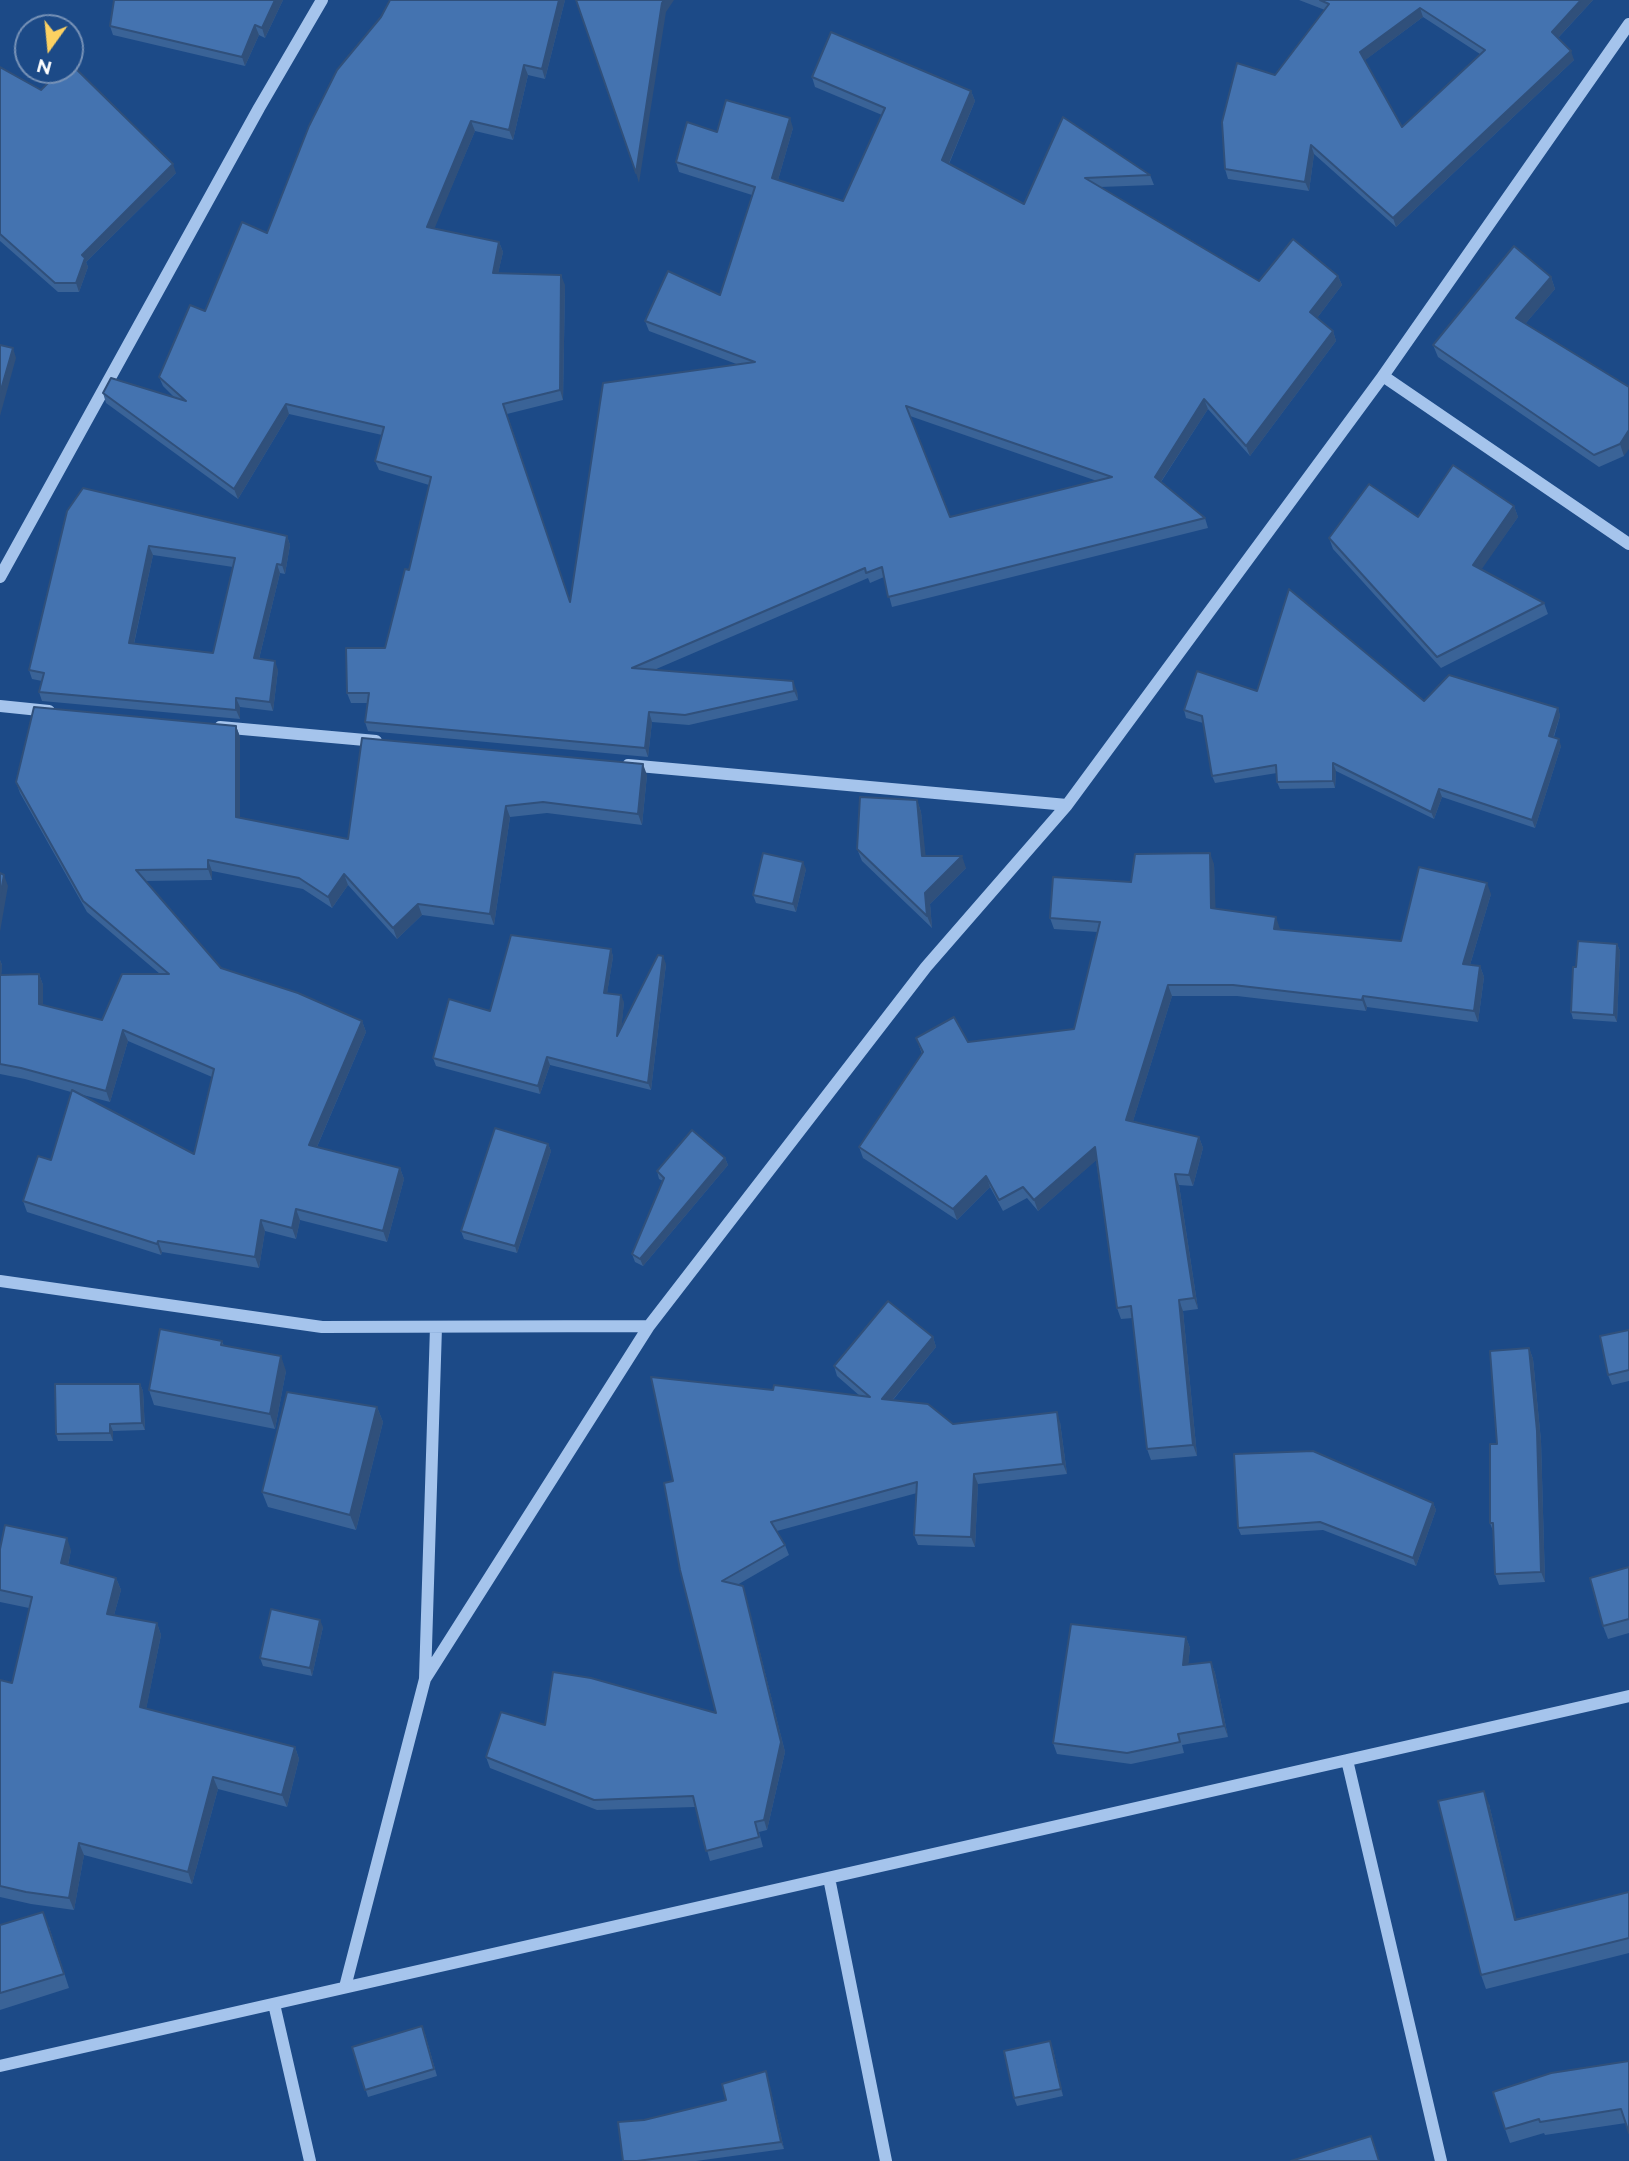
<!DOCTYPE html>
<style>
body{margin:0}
#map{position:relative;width:1629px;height:2161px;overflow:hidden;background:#1c4a87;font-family:Raleway,sans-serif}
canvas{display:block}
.north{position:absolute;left:14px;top:14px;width:70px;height:70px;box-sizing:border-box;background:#1c4a87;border:2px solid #7792b7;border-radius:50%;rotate:195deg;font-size:19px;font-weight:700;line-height:28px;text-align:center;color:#fff}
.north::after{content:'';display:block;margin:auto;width:24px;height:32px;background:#fcd162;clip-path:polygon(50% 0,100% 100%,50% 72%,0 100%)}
</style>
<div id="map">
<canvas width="1629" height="2161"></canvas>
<div class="north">N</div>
</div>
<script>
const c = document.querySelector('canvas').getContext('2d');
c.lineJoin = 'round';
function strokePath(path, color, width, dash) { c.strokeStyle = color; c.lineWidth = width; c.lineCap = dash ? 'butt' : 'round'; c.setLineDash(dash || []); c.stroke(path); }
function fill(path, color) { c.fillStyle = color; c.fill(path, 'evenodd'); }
const minor = new Path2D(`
 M1383,376L1629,544
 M0,577L259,108L322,0
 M0,706L49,711
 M220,727L376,741
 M628,765L1067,805
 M0,1281L322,1327L649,1326
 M425,1679L436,1327
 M1347,1760L1441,2161
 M829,1878L886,2161
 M345,1987L425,1679L649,1326L926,967L1067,805L1383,376L1629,24
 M274,2004L310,2161
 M0,2066L1629,1696`);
const wall = new Path2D(`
 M283,0L265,38L259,35L245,66L113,35L110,26Z
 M565,0L545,79L528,75L513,140L475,131L434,228L499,242L503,252L498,273L565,285L563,400L507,414L570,602L739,365L649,331L645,321L720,295L752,195L679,172L676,162L717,132L793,128L778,180L843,201L882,115L815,87L812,77L971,91L975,101L949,164L1024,204L1063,117L1150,175L1154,185L1100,187L1259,281L1338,276L1342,285L1317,318L1333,331L1336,341L1250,456L1208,409L1161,482L1205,518L1208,528L892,607L884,577L870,583L868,578L654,670L797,691L798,700L689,725L652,722L648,757L368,731L365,722L367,703H351L347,693L385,648L409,570L429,485L379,470L375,461L382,435L289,414L238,499L106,403L103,393L175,398L163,386L159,377L205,311L267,233ZM910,416L1097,481L950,517Z
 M1299,0H1593L1558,38L1574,60L1396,227L1314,154L1309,191L1228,179L1225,169L1275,75L1325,10ZM1423,17L1480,54L1402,127L1365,60Z
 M0,67L176,173L86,262L88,267L79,292H58L0,241Z
 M1551,277L1555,289L1525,324L1629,387L1624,456L1599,467L1438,357L1433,345Z
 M1514,506L1518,517L1481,569L1544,603L1548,614L1441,668L1333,549L1329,538L1418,517Z
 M67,511L287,536L290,545L285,574L280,573L259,659L278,670L273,711L240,707V719L42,701L39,692L42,681L32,679L29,670ZM153,555L233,567L213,653L134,644Z
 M1257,691L1558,708L1560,716L1554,737L1561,746L1535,828L1442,797L1434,819L1336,771L1335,788L1280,789L1277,782V773L1215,783L1212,776L1203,723L1186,718L1184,710Z
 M236,726L240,737V818L348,839L647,775L642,825L547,813L510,817L494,925L422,915L397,939L348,885L332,908L303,889L212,871V880L145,881L221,968L362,1021L366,1032L317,1147L400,1168L404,1179L387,1242L300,1220L296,1239L265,1231L259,1268L162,1252L161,1255L27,1212L23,1201L51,1160L71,1092L25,1079L0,1074V960L2,965L1,975L39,974L43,985V1005L102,1020L160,974L87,912L20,793L16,782ZM128,1041L212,1077L194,1154L79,1094L110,1102Z
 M917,800L921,812L925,856L966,868L930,904L932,928L862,861L857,849Z
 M1214,864L1215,908L1280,929V930L1401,941L1491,894L1470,965L1480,966L1484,977L1478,1022L1367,1007L1366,1011L1237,996H1172L1133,1121L1199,1137L1203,1148L1193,1186L1179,1185L1198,1309L1183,1311L1197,1456L1151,1460L1147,1449L1133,1318L1121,1319L1117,1308L1096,1160L1038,1211L1027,1198L1003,1211L990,1187L957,1220L863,1158L859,1147L922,1054L916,1038L968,1042L1074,1029L1097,932L1054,929L1050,918L1131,882Z
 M806,869L796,912L756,903L753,895Z
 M1617,944L1620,951L1617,1022L1573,1019L1571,1012L1576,967Z
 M611,949L613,957L607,993L624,1002L621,1028L666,964L651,1090L550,1065L540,1094L436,1066L433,1058L490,1011Z
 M548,1144L551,1151L517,1253L464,1239L461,1231Z
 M725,1158L728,1165L643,1266L635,1262L632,1254L663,1181L659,1179L657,1171Z
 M1629,1330V1381L1612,1385L1608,1375Z
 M933,1337L936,1347L893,1400L953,1424L1060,1422L1067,1474L978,1484L975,1547L918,1545L914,1535L917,1493L777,1531L785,1545L789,1555L737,1585L743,1586L746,1597L785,1752L767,1830L759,1832L763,1847L710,1861L695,1807L597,1810L490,1768L486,1757L545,1725L716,1713L673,1481L773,1390L860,1396L837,1376L834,1366Z
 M222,1341L224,1346L286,1371L275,1429L154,1405L149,1390Z
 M1529,1348L1533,1359L1541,1441L1545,1582L1499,1585L1495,1574L1493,1531L1490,1523L1497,1444Z
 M140,1384L143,1391L145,1430L113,1431V1441H58L56,1434Z
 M377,1407L383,1422L356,1530L268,1507L262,1492Z
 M1433,1503L1436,1510L1416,1566L1323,1530L1241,1535L1238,1528Z
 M0,1549L71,1550L68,1565L116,1578L121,1590L114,1615L157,1623L161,1635L146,1709L295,1747L299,1759L287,1807L218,1789L192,1884L84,1855L74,1910L31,1904L0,1897V1680L12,1683L29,1608L0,1602Z
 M1629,1567V1633L1608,1639L1603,1626Z
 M323,1627L312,1676L263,1666L260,1658Z
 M1186,1637L1190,1648L1188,1664L1211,1662L1215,1673L1228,1737L1182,1745L1184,1753L1131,1764L1057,1754L1053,1743Z
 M1489,1804L1516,1919L1629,1892V1953L1486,1989L1481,1975Z
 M0,1925L49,1927L69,1988L0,2010Z
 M425,2034L437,2076L368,2097L352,2047Z
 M1053,2049L1063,2096L1017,2106L1014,2098Z
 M1629,2061L1626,2123L1545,2135L1544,2133L1510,2143L1505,2129Z
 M768,2079L784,2149L696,2161H623L644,2120L726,2100Z`);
const shadedWall = new Path2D(`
 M275,0H283L265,38L262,28Z
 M559,0H565L545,79L542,69Z
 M664,0H674L666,12L639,183L636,173L662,3Z
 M1581,0H1593L1555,41L1552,32Z
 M1420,8L1423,17L1364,61L1360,52Z
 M255,25L259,35L245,66L242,57Z
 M1571,51L1574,60L1396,227L1393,218Z
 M524,65L528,75L513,140L509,130Z
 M971,91L975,101L946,170L942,160Z
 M790,118L793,128L776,187L772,178Z
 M471,121L475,131L431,237L427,227Z
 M1311,145L1314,154L1309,191L1305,182Z
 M173,164L176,173L86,262L88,267L79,292L76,283L82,255Z
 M499,242L503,252L496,283L493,273Z
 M561,275L565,285L563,400L560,390Z
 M1338,276L1342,285L1314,322L1310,312Z
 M1551,277L1555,289L1520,330L1516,318Z
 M1333,331L1336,341L1250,456L1246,446Z
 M13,348L16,358L0,416V393Z
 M1204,399L1208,409L1158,486L1155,477Z
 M286,404L289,414L238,499L234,489Z
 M1629,430V449L1624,456L1620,444Z
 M1514,506L1518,517L1477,576L1473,565Z
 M287,536L290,545L285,574L282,565Z
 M149,546L153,555L132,652L129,643Z
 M277,564L280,573L257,667L254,658Z
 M275,661L278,670L273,711L270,702Z
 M793,681L797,691L798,700L794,691Z
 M236,698L240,707V719L236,710Z
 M1558,708L1560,716L1551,744L1549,736Z
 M649,712L652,722L648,757L645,748Z
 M236,726L240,737V828L236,817Z
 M1559,739L1561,746L1535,828L1532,820Z
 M1333,763L1336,771L1335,788L1333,781Z
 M643,764L647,775L642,825L638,814Z
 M1439,789L1442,797L1434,819L1431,812Z
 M917,800L921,812L927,868L922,856Z
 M506,806L510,817L494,925L490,914Z
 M1210,853L1214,864L1216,919L1211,908Z
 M962,856L966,868L930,904L932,928L927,916L925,893Z
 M208,860L212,871V880L208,869Z
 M803,862L806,869L796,912L793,904Z
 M344,874L348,885L332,908L328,897Z
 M4,875L8,886L0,932V897Z
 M1487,883L1491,894L1467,975L1463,964Z
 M418,904L422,915L397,939L393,928Z
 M1276,917L1280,929L1278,940L1274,929Z
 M1617,944L1620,951L1617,1022L1614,1015Z
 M611,949L613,957L606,1000L604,993Z
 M663,956L666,964L651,1090L648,1083Z
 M0,960L2,965L1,986L0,984Z
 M1480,966L1484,977L1478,1022L1474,1011Z
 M39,974L43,985V1014L39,1004Z
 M1168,985L1172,996L1130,1131L1126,1120Z
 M621,995L624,1002L620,1044L617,1036Z
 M1363,996L1367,1007L1366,1011L1362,1000Z
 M362,1021L366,1032L313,1156L309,1145Z
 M123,1030L128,1041L110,1102L106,1091Z
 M547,1057L550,1065L540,1094L538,1086Z
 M1199,1137L1203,1148L1193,1186L1189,1175Z
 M548,1144L551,1151L517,1253L515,1246Z
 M1095,1147L1099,1158L1038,1211L1034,1200Z
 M725,1158L728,1165L643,1266L640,1259Z
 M400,1168L404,1179L387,1242L383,1231Z
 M1175,1174L1179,1185L1198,1309L1194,1298Z
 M986,1176L990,1187L957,1220L953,1209Z
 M296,1209L300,1220L296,1239L292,1228Z
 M261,1220L265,1231L259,1268L255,1257Z
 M158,1241L162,1252L161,1255L157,1244Z
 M1179,1300L1183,1311L1197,1456L1193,1445Z
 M933,1337L936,1347L885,1409L882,1399Z
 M1529,1348L1533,1359L1541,1441L1545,1582L1541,1572Z
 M281,1356L286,1371L275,1429L270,1414Z
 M140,1384L143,1391L145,1430L142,1423Z
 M377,1407L383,1422L356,1530L350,1515Z
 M1057,1412L1060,1422L1067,1474L1063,1464Z
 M110,1424L113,1431V1441L110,1433Z
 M974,1474L978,1484L975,1547L971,1537Z
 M1433,1503L1436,1510L1416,1566L1413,1558Z
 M67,1538L71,1550L66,1575L61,1563Z
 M116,1578L121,1590L111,1626L107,1614Z
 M743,1586L746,1597L785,1752L767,1830L764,1820Z
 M320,1620L323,1627L312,1676L310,1668Z
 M157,1623L161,1635L144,1720L140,1707Z
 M1186,1637L1190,1648L1187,1676L1183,1665Z
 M1211,1662L1215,1673L1228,1737L1224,1726Z
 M295,1747L299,1759L287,1807L282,1795Z
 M213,1777L218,1789L192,1884L188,1872Z
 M1484,1791L1489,1804L1520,1933L1515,1920Z
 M79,1843L84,1855L74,1910L69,1898Z
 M1050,2041L1053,2049L1063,2096L1061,2089Z
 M766,2071L768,2079L784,2149L781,2142Z`);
const building = new Path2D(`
 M114,0H275L262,28L255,25L242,57L110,26Z
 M390,0H559L542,69L524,65L509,130L471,121L427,227L499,242L493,273L561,275L560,390L503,404L570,602L603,383L755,362L645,321L668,271L720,295L755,187L676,162L687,122L717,132L726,100L790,118L772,178L843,201L885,108L812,77L831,32L971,91L942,160L1024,204L1063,117L1150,175L1085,178L1259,281L1293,239L1338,276L1310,312L1333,331L1246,446L1204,399L1155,477L1205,518L888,597L882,567L866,573L865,568L632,668L793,681L794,691L685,715L649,712L645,748L365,722L369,693H347L346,648H385L405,569L409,570L431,477L375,461L384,427L286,404L234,489L103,393L111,378L186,401L159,377L190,305L205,311L242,222L267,233L309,126L337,70L381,17ZM906,406L1112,477L950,517Z
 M576,0H664L662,3L636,173Z
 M1320,0H1581L1552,32L1571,51L1393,218L1311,145L1305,182L1225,169L1222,122L1237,63L1275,75L1329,4ZM1420,8L1485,50L1402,127L1360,52Z
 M70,63L173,164L82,255L85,258L76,283H55L0,234V67L41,90L61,70H70Z
 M1514,246L1551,277L1516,318L1629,387V430L1620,444L1594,455L1433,345Z
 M0,345L13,348L0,393Z
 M1453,465L1514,506L1473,565L1544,603L1437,657L1329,538L1369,484L1418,517Z
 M83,488L287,536L282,565L277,564L254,658L275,661L270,702L236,698V710L39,692L44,673L29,670L67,511ZM149,546L235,558L213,653L129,643Z
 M1289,589L1424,701L1449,675L1558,708L1549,736L1559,739L1532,820L1439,789L1431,812L1333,763V781L1277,782L1276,765L1212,776L1202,716L1184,710L1197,671L1257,691Z
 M34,707L236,726V817L348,839L362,738L643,764L638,814L543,802L506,806L490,914L418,904L393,928L344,874L328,897L299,878L208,860V869L136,870L221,968L298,993L362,1021L309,1145L400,1168L383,1231L296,1209L292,1228L261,1220L255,1257L158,1241L157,1244L23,1201L38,1156L51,1160L72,1090L194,1154L214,1069L123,1030L106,1091L21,1068L0,1064V975L39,974V1004L102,1020L122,974H169L83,901L16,782Z
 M860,797L917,800L922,856H962L925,893L927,916L857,849Z
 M763,853L803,862L793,904L753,895Z
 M1210,853L1211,908L1276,917L1274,929L1401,941L1419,867L1487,883L1463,964L1480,966L1474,1011L1363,996L1362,1000L1233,985H1168L1126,1120L1199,1137L1189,1175L1175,1174L1194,1298L1179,1300L1193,1445L1147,1449L1131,1306L1117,1308L1095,1147L1034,1200L1023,1187L999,1200L986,1176L953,1209L859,1147L923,1052L916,1038L954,1017L968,1042L1074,1029L1100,922L1050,918L1053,877L1131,882L1135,854Z
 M0,873L4,875L0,897Z
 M511,935L611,949L604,993L621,995L617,1036L658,955L663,956L648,1083L547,1057L538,1086L433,1058L449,999L490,1011Z
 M1578,941L1617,944L1614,1015L1571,1012L1573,967H1576Z
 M495,1128L548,1144L515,1246L461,1231Z
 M692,1130L725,1158L640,1259L632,1254L664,1178L657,1171Z
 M888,1301L933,1337L882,1399L928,1404L953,1424L1057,1412L1063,1464L974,1474L971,1537L914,1535L917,1482L771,1522L785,1545L722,1581L743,1586L781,1742L764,1820L755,1822L759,1837L706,1851L693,1796L594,1800L486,1757L501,1712L545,1725L553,1672L591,1678L716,1713L680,1570L664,1483L673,1481L651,1377L773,1390L774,1385L870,1397L834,1366Z
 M160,1329L222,1341L221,1345L281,1356L270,1414L149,1390Z
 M1629,1330V1370L1608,1375L1600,1336Z
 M1529,1348L1537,1431L1541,1572L1495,1574L1493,1523H1490V1444H1497L1490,1351Z
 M55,1384H140L142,1423L110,1424V1433L56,1434Z
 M287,1392L377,1407L350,1515L262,1492Z
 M1313,1451L1433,1503L1413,1558L1320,1522L1238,1528L1234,1454Z
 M5,1525L67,1538L61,1563L116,1578L107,1614L157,1623L140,1707L295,1747L282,1795L213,1777L188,1872L79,1843L69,1898L26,1892L0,1886V1680L12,1683L32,1597L0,1590V1549Z
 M1629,1567V1619L1603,1626L1590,1578Z
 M271,1609L320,1620L310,1668L260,1658Z
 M1071,1624L1186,1637L1183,1665L1211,1662L1224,1726L1178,1734L1180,1742L1127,1753L1053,1743Z
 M1484,1791L1515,1920L1629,1892V1938L1481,1975L1438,1801Z
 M43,1912L64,1974L0,1993V1925Z
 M422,2026L434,2069L365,2090L352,2047Z
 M1050,2041L1061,2089L1014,2098L1004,2051Z
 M1629,2061V2133L1621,2109L1540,2122L1539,2119L1505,2129L1493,2092L1551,2073Z
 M766,2071L781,2142L637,2161H623L618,2122L644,2120L726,2100L722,2084Z
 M1371,2136L1379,2161H1291Z`);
strokePath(minor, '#a5c4ec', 12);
fill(wall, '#3a6397');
fill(shadedWall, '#30507b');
fill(building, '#4473b0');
strokePath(building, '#30507b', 2);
</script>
